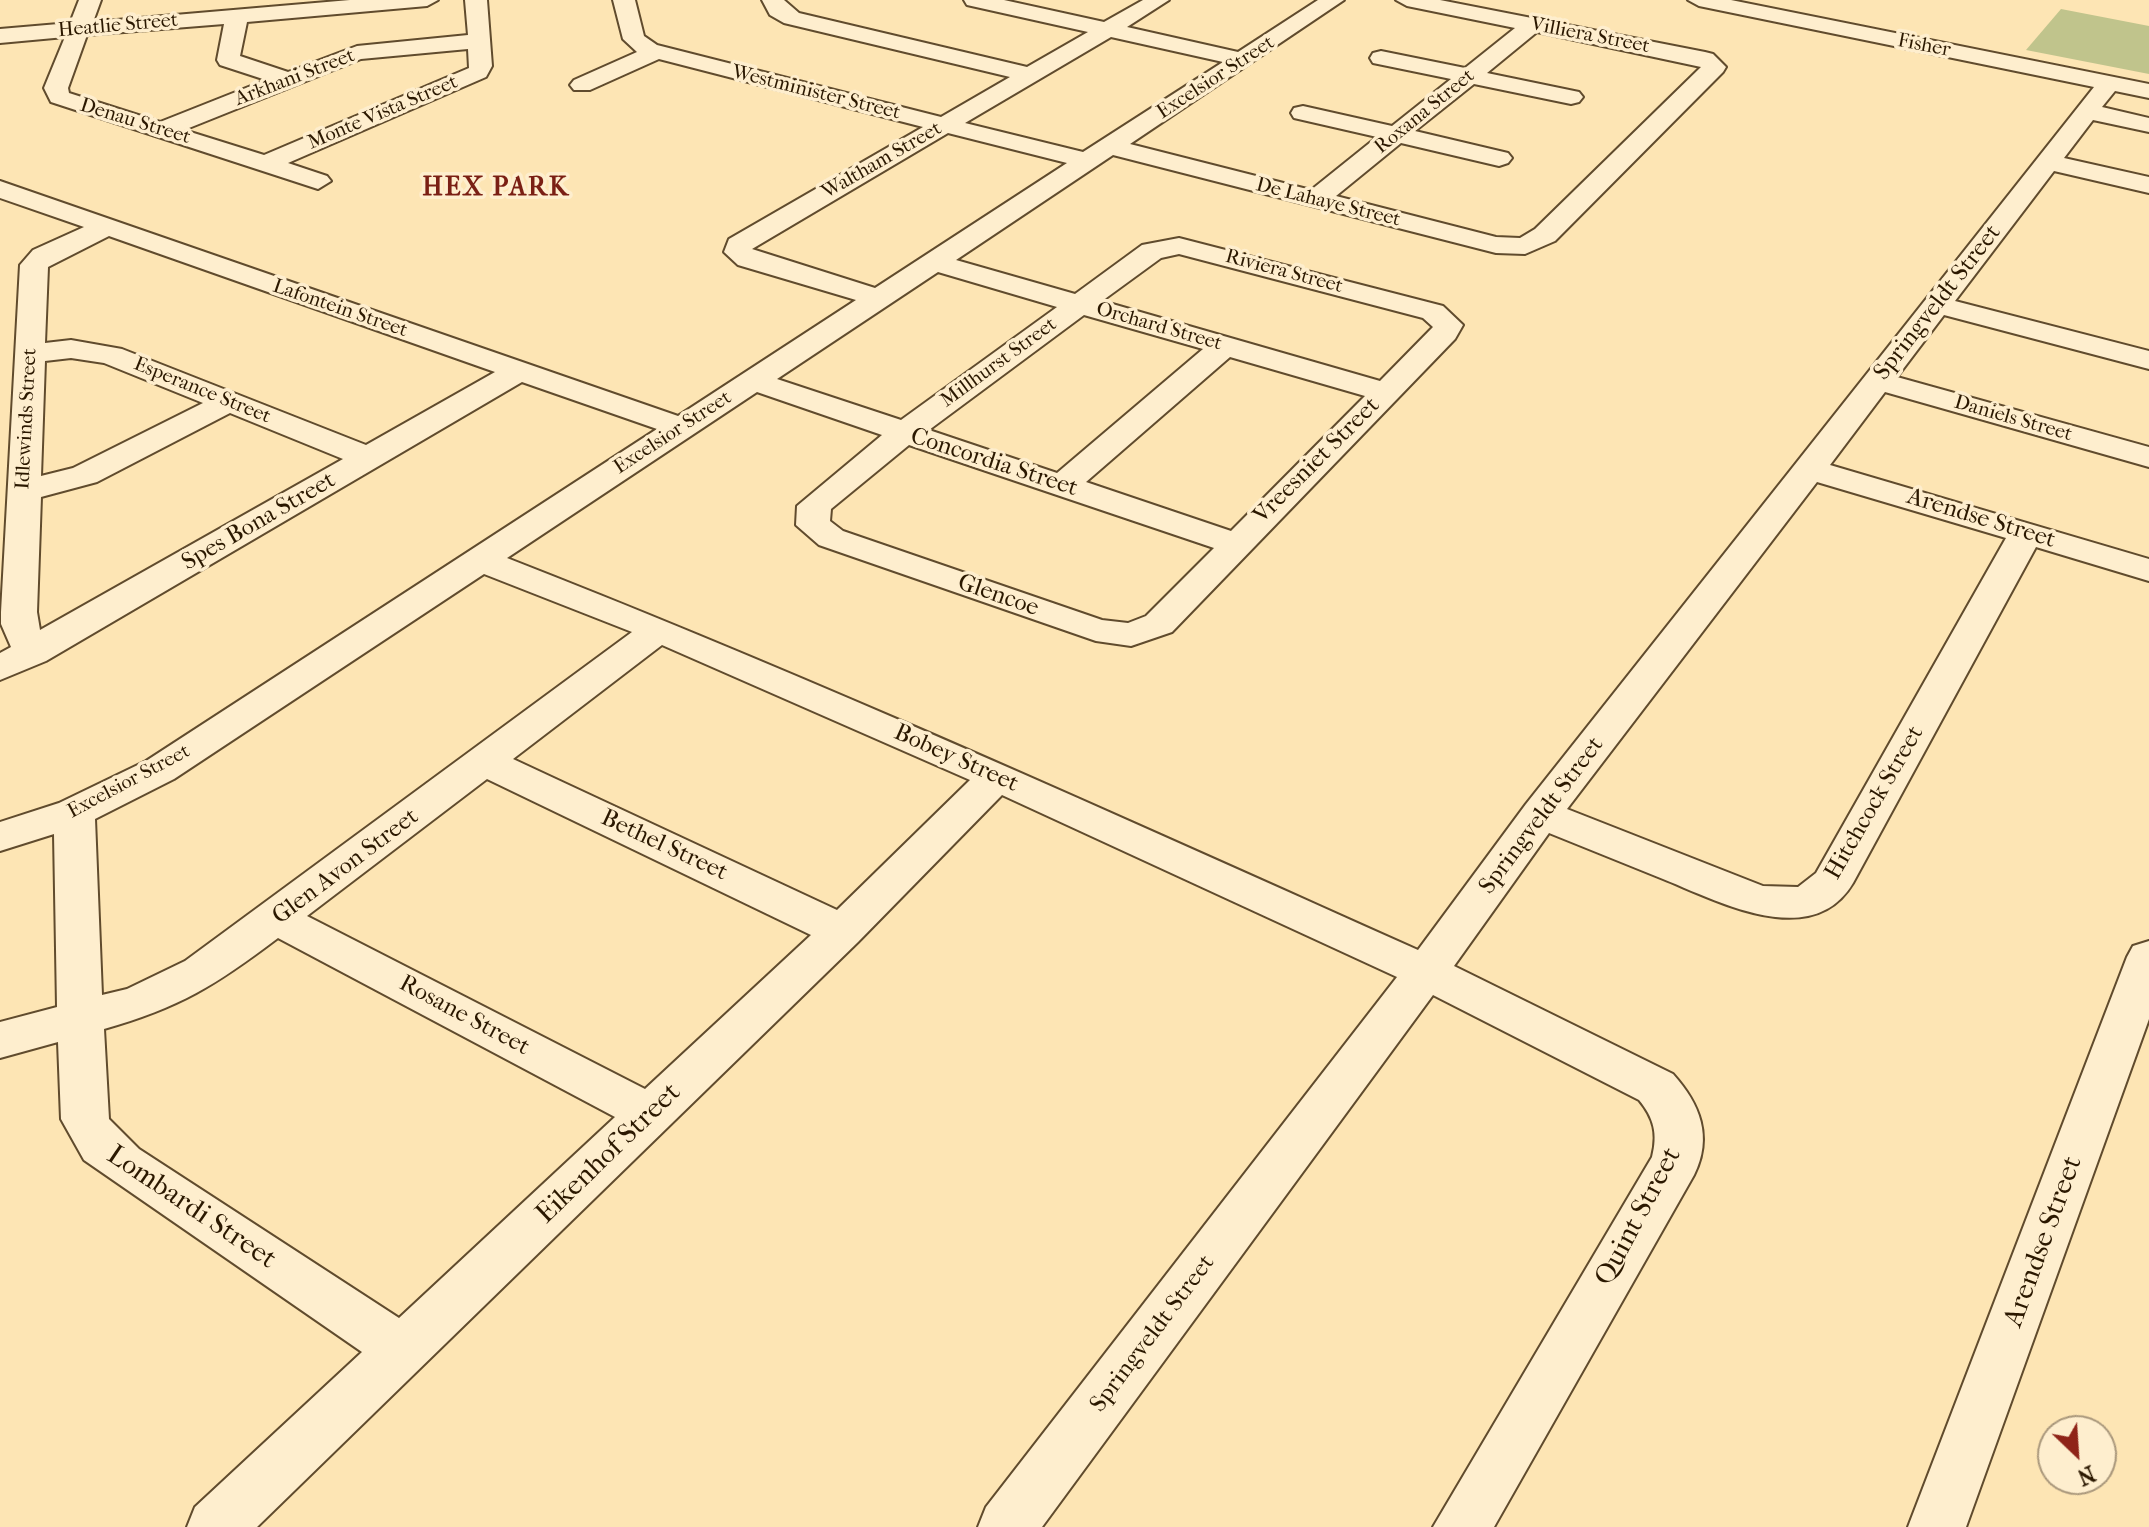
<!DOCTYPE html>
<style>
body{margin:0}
#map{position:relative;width:2149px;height:1527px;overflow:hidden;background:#fde5b4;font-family:"IM FELL French Canon",serif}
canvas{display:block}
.north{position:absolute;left:2037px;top:1415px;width:80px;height:80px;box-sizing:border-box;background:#feeece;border:2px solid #aa987c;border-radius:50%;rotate:155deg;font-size:22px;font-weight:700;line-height:32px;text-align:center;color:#2b1800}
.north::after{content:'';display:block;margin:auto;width:28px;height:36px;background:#8f2418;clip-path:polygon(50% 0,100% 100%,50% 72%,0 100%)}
</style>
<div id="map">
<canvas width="2149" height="1527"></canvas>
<div class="north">N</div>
</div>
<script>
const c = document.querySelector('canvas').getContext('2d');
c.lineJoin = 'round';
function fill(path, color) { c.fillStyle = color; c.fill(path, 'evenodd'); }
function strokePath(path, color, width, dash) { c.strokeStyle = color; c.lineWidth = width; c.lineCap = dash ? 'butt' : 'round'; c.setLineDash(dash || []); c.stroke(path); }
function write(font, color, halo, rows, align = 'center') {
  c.font = font + ' "IM FELL French Canon",serif'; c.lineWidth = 7; c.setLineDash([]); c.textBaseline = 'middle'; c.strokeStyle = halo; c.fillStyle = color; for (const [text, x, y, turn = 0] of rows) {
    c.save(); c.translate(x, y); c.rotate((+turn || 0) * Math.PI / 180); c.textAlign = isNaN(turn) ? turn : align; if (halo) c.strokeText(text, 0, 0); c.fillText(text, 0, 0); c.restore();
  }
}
const green = new Path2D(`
 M2061,9L2149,26V74L2026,50Z`);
const minor = new Path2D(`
 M79,0H101L93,22L350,0H438L427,6L247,22L240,56L288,72L357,46L468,35L465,0H487L492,66L486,77L288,163L327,176L331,181L318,189L51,102L44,88L65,37L0,43V29L70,23ZM224,24L217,60L220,65L266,80L160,122L69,93L68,88L87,35ZM468,49L469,68L264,155L184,130L361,59Z
 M613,0H635L644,36L657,45L941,117L1010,77L784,23L770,15L762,0H784L799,13L1027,67L1088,32L967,5L964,0H1004L1104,22L1143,0H1169L1127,27L1238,52L1318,0H1344L1130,144L1311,190L1377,137L1294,118L1291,113L1294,108L1303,106L1392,126L1451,79L1373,63L1370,58L1373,53L1381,51L1465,68L1515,28L1407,6L1396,0H1440L1705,52L1713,54L1726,67L1723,72L1555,241L1525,254L1496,253L1113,155L956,260L1075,294L1142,245L1179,238L1443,306L1463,325L1455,339L1172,632L1131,646L1096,641L819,545L796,525L797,506L882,435L757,392L507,558C815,678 1116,815 1418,950L1526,804L2094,87L1699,6L1688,0H1731L2149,84V98L2115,91L2102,107L2149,118V132L2093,120L2064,158L2149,177V193L2054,171L1955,301L2149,351V369L1944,315L1897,377L2149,447V467L1885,392L1830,465L2149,559V581L2036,547L1853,883C1812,952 1718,901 1663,879C1625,864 1587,848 1549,833L1454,966L1673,1074C1700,1104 1713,1137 1694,1175L1494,1527H1433L1652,1157C1658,1134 1654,1118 1639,1100L1433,995L1042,1527H978L986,1507L1397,977L1002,795L858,942L257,1527H187L195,1507L362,1352L84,1160L61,1119L58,1042L0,1058V1022L57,1007L54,834L0,851V822L59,803L146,761L657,429L522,382L46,661L0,680V653L11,647L1,624V612L20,265L33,250L84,227L0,198V181L678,416L856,300L738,265L724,252L729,239L923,127L659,59L590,90H574L570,85L574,80L637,52L623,39ZM1537,32L1701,67L1535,229L1520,238L1496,237L1336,196L1401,143L1499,166L1508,163L1512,158L1508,153L1415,131L1474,84L1571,104L1579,102L1583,97L1579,92L1487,73ZM1111,37L1223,62L1083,152L965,123ZM948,133L1067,163L875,288L752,249ZM109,236L495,372L366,445L122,349L71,340L45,343L48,267ZM1179,254L1423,318L1433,327L1380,381L1102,301L1161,258ZM938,272L1057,307L901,420L777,379ZM1084,315L1203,349L1057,473L929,430ZM1230,357L1365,396L1231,531L1086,482ZM71,358L104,363L203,403L73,468L41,476L45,361ZM230,413L343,459L40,630L37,612L41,497L97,482ZM909,445L1214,548L1146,616L1128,623L1102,620L843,531L830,521L831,509ZM1817,482L2006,538L1816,873L1798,887L1763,886L1567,809ZM484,574L632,632L185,961L127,989L102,995L95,819L174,779ZM662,645L970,780L837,910L513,759ZM487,779L811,935L645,1089L307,916ZM278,938L615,1117L399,1318L139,1149L109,1119L104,1029C179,1008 216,985 278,938Z
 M2149,941V1019L1966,1527H1908L2127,957L2133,946Z`);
const farStreetnames = [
 ["Heatlie Street",118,26,-5],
 ["Villiera Street",1590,36,11],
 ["Fisher",1924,46,11],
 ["Arkhani Street",295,78,-21],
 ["Excelsior Street",1216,78,-33],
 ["Westminister Street",816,93,14],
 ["Roxana Street",1425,112,-39],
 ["Monte Vista Street",383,113,-23],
 ["Denau Street",135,122,17],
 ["Waltham Street",882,161,-30],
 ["De Lahaye Street",1328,203,14],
 ["Riviera Street",1284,272,15],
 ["Lafontein Street",340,309,19],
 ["Orchard Street",1159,327,16],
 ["Millhurst Street",999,363,-36],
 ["Esperance Street",202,391,22],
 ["Idlewinds Street",27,419,-87],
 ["Daniels Street",2013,419,16],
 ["Excelsior Street",673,433,-33],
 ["Excelsior Street",129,782,-28]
];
const streetNames = [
 ["Springveldt Street",1938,303,-52],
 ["Vreesniet Street",1317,461,-45],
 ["Concordia Street",994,463,18],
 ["Arendse Street",1981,519,17],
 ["Spes Bona Street",259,522,-30],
 ["Glencoe",998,596,19],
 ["Bobey Street",956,759,24],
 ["Hitchcock Street",1875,803,-60],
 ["Springveldt Street",1542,816,-53],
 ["Bethel Street",664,846,25],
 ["Glen Avon Street",346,867,-37],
 ["Rosane Street",464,1016,28],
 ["Springveldt Street",1153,1334,-53]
];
const farDistrictnames = [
 ["HEX PARK",496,189]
];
const nearStreetnames = [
 ["Eikenhof Street",609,1154,-44],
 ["Lombardi Street",191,1208,34],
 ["Quint Street",1639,1217,-62],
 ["Arendse Street",2044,1242,-70]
];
fill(green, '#c0c48c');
strokePath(minor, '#604b2d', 4);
fill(minor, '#feeece');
write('20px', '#2b1800', '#feeece', farStreetnames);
write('24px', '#2b1800', '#feeece', streetNames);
c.letterSpacing = '2px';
write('bold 26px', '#7a1f14', '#feeece', farDistrictnames);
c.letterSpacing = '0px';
write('28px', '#2b1800', '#feeece', nearStreetnames);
</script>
